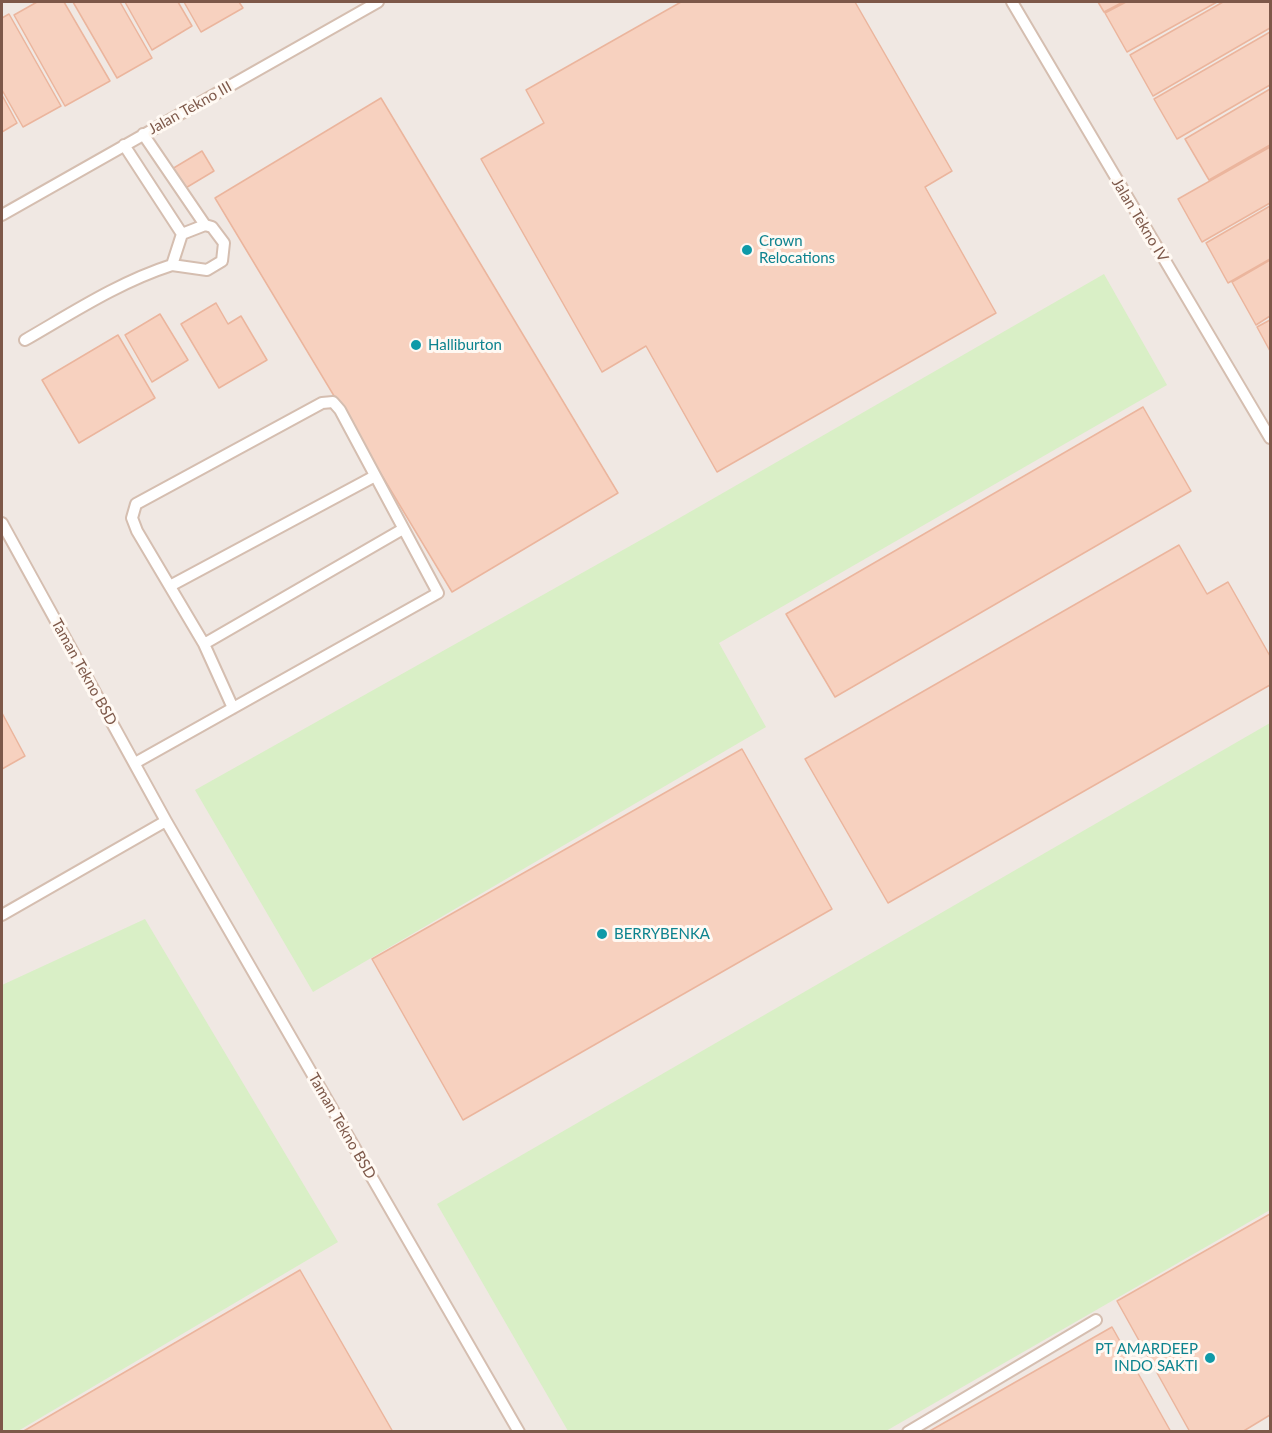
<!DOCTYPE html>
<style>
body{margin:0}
#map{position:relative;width:1272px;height:1433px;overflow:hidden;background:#fef5ea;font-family:Lato,sans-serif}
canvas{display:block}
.frame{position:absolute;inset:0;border:3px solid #7d5849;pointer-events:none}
</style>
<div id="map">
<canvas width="1272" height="1433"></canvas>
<div class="frame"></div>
</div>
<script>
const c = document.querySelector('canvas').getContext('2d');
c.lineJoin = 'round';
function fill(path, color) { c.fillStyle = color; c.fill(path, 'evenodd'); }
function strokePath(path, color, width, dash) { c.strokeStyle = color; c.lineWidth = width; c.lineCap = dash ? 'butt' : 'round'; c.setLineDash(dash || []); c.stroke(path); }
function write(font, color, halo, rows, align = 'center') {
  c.font = font + ' Lato,sans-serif'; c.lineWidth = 6; c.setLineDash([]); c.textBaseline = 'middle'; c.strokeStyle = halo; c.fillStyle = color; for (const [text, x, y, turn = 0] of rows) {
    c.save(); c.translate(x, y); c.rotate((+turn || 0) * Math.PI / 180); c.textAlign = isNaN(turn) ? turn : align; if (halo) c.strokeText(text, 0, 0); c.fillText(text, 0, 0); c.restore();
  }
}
const industrial = new Path2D(`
 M2,2H1270V1431H2Z`);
const green = new Path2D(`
 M1104,274L1167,385L719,643L766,727L313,992L195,790L655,532Z
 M1270,723V1210L886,1431H568L437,1204Z
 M145,919L338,1242L18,1431H2V985Z`);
const building = new Path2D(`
 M37,2H64L110,81L65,106L14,15Z
 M73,2H120L152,58L117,78Z
 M125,2H178L192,26L152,50Z
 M184,2H239L243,8L201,32Z
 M681,2H855L952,171L925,187L996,313L717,472L646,346L602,372L481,159L544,123L526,90Z
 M1098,2H1123L1104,12Z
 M1126,2H1217L1127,52L1105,13Z
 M1223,2H1270V28L1153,96L1130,55Z
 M9,14L61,106L23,127L2,90V18Z
 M1270,32V85L1177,139L1154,99Z
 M1270,89V145L1209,180L1185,139Z
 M2,95L17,123L2,132Z
 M381,98L618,493L452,592L215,198Z
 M1270,147V203L1202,242L1178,199Z
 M202,151L214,171L184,189L172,169Z
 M1270,206V259L1228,283L1206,243Z
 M1270,260V316L1256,325L1232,282Z
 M216,303L228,324L241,316L267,360L219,388L181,324Z
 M160,314L188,360L152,382L125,335Z
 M1270,320V351L1257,327Z
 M118,335L155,398L79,443L42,380Z
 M1143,407L1191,491L835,697L786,614Z
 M1179,545L1207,594L1228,582L1270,656V685L888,903L805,759Z
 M2,713L25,756L2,769Z
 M742,749L832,909L463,1120L372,959Z
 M1270,1214V1415L1242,1432H1190L1117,1301Z
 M300,1270L393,1432H22Z
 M1112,1327L1171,1432H928Z`);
const service = new Path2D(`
 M1012,2L1270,438
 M143,134L205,225
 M124,145L182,234
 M2,215L378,2
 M205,225L212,227L224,243L222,261L207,270L172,265L182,234Z
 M25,340C72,313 119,282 172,265
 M2,523L166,821L519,1432
 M170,586L375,476
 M204,644L403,529
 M135,763L438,593L340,410L333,402L322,403L136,504L132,518L137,531L204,644L233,708
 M2,915L166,821
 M908,1432L1096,1320`);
const markers = [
 [747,250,6,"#0f9aa8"],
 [416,345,6,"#0f9aa8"],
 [602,934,6,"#0f9aa8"],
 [1210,1358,6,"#0f9aa8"]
];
const streetNames = [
 ["Jalan Tekno III",190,108,-29],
 ["Jalan Tekno IV",1140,220,59],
 ["Taman Tekno BSD",84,672,61],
 ["Taman Tekno BSD",342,1126,60]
];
const cultureNames = [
 ["Crown",759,241],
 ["Relocations",759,258],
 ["Halliburton",428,345],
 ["BERRYBENKA",614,934],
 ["PT AMARDEEP",1198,1349,"right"],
 ["INDO SAKTI",1198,1366,"right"]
];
fill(industrial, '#f0e8e3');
fill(green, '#d9efc6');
fill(building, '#f7d1bf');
strokePath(building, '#ebb59d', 1.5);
strokePath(service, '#d5beb0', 14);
strokePath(service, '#fff', 10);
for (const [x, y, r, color] of markers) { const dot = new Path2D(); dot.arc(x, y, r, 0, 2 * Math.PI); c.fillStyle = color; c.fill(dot); strokePath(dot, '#fff9f3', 2); }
write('15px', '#7d5849', '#fff9f3', streetNames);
write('15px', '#0d838f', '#fff9f3', cultureNames, 'left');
</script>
